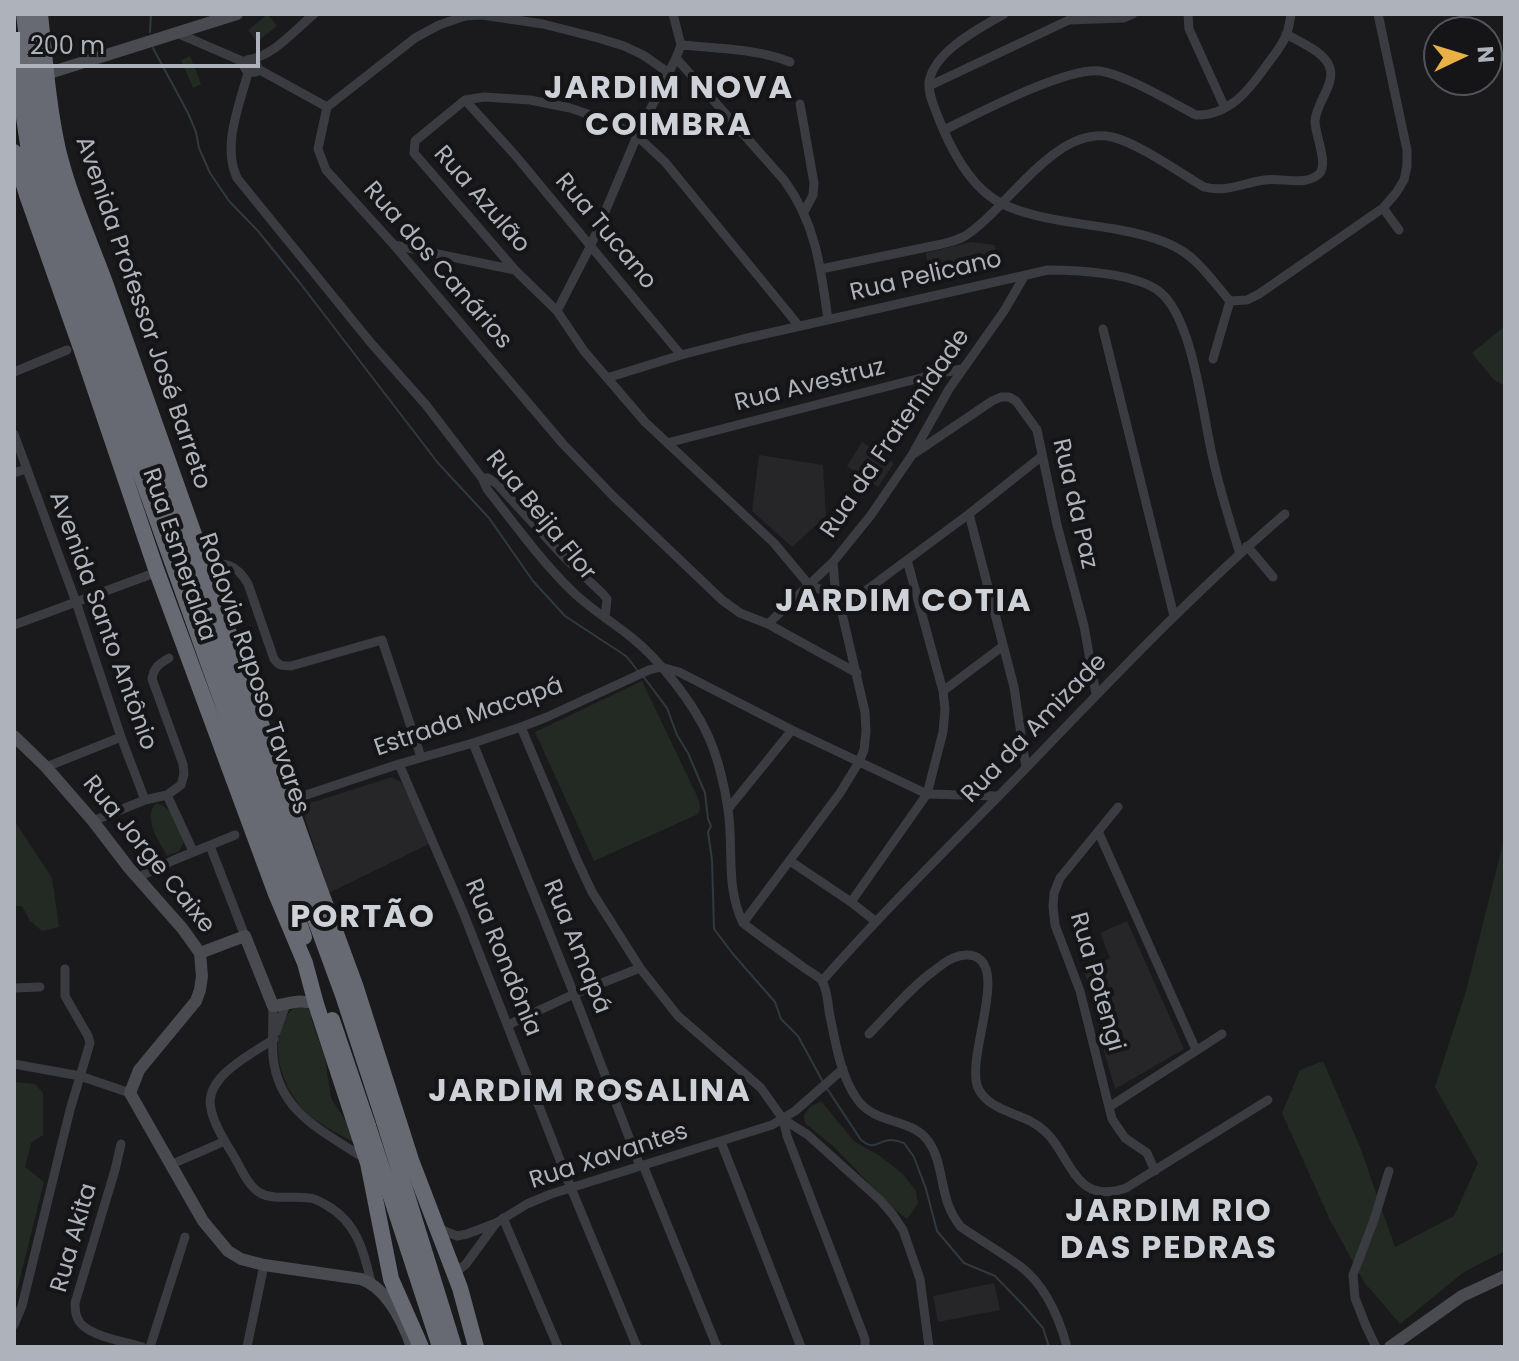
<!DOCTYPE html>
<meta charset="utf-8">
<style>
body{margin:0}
#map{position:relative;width:1519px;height:1361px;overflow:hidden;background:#1a1a1c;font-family:Poppins,sans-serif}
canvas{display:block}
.frame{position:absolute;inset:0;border:16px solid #adb2bb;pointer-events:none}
.north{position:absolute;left:1423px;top:16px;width:80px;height:80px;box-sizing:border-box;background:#151517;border:2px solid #525459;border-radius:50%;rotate:86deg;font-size:22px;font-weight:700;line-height:32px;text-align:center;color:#adb2bb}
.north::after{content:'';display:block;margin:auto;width:28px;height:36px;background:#e9b045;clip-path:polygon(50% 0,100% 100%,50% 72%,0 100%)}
.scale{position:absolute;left:16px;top:32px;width:244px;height:36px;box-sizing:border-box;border:4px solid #adb2bb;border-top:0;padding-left:10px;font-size:24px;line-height:28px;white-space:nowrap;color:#adb2bb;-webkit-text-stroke:6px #151517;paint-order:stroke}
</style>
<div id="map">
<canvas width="1519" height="1361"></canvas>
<div class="frame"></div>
<div class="north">N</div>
<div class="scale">200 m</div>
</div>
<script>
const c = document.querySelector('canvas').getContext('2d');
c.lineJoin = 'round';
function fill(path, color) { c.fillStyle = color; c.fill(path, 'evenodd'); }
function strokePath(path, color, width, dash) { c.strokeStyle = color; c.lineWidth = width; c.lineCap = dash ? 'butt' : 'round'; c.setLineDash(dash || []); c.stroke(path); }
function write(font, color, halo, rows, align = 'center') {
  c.font = font + ' Poppins,sans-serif'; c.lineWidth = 8; c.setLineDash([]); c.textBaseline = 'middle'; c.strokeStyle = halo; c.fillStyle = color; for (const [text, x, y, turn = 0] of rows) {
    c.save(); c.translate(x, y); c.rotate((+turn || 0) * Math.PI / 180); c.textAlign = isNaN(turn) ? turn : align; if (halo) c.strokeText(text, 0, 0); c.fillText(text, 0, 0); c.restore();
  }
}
const built = new Path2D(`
 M971,242L995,245L996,260L929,273L926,253Z
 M862,442L894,463L878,487L847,466Z
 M759,455L823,465L826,516L792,547L752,511Z
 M392,777L402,783L431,843L329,893L301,806Z
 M1127,921L1184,1049L1115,1089L1104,1051L1098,1023L1099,1015L1084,972L1110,958L1100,933Z
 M994,1283L1000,1310L938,1322L933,1296Z`);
const green = new Path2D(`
 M268,14L277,26L257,42L248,30Z
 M190,56L201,84L193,88L181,60Z
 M1505,326V386L1494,380L1472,353Z
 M642,681L698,798C700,806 702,809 696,815L594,861L535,732Z
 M156,803C175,809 178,824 184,842L179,851L167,856C159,840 142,819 156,803Z
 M14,820L52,878L59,927L42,931L30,921L22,906H14Z
 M1505,835V1251L1464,1272L1400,1324L1364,1282L1330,1220L1282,1113L1300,1070L1323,1061L1360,1147L1395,1247L1454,1216L1478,1163L1435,1087L1466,991Z
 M297,1005H305L311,1013L312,1021L325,1058L331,1098L352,1131L357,1144C340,1135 324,1127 309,1115C281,1090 262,1033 297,1005Z
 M14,1082L35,1084L43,1093V1135L31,1143L25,1167L44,1182L14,1302Z
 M821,1101L854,1141L880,1156L903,1174L916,1191L918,1204L907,1219L893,1208L835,1148L805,1123L804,1115L810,1107Z`);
const stream = new Path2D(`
 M150,32L151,14
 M153,48L188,113L196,132L199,148L210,173L229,201L258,231L300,283L438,463L489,518L533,581L565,616L626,656L638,671
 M643,676L667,708L677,735L688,753L705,793L708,819L711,826L708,832L712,860L714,929L733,954L775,1002L781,1019L798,1036L823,1082
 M826,1087L861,1140C876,1152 877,1140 891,1140C896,1140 900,1142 904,1143L914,1157L926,1189L937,1231L964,1263L995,1276L1024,1306L1043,1328L1049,1347`);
const street = new Path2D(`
 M1004,14C980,28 934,51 929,82C928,94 934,106 938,117C949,145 966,179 991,197C1019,218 1080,223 1115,229C1136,233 1160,238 1179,249C1200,261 1214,283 1230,301
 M1188,14L1189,29L1225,108
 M177,33L244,62
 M681,45C715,48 758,49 790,62
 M676,58L784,180C816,223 821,269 828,320
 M255,60L258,69L256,72L248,73L243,65L247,60C272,57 294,31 314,14
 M258,69L327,107
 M248,73C239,106 222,146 237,178L371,343L426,405L482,478L487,489C513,522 539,558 569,588C587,607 610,620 631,637C659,659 695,705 709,738C718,758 725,788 728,809C734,848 725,886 743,923C762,938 783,952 803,967C808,971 819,976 822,981C827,989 828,1003 829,1011C835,1040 840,1075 857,1099C876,1126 912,1117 929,1142C946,1168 938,1200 961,1227C980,1240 1001,1252 1020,1266C1045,1285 1059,1317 1067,1347
 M669,73L643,55L624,46L598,38L543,24L482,15L465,16L439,25L415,38L327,107L318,149L326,170L394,245L563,444L613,496L722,600L740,613L768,624L857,673
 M929,86L1069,20L1124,18L1133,14
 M465,100L515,155L681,355
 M800,104L814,183L813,195L804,212
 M944,130C977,114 1066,67 1100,71C1126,75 1171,102 1196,115C1229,116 1249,90 1266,66C1274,55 1283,45 1287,33C1289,27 1290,20 1291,14
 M1383,208L1399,230
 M394,245L515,270
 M821,269L942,244C950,242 958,240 965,236C1008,209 1054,125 1112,137C1138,143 1180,173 1204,187C1226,193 1243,183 1264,180C1281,177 1305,187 1319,174C1329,164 1315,135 1315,121C1316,103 1335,85 1330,68C1325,52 1300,42 1286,34
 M1230,301L1247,300L1259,294L1383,208L1396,193L1404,180L1407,166V150L1378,14
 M557,311L591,245L637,136L676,58L681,45L673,14
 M799,326L665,162L637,136L605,120L570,108L530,100L484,97L465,100L415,141L414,153L515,270L557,311L584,351L645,422L774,543L809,585L827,592L836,599
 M1103,329L1174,616
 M1213,359L1230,301
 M14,372L67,350
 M607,378L681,355L743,339L1048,270C1078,270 1136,273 1160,292C1194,320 1203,418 1213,459C1220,491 1230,522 1240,554
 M14,434L76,602L121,737L145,800
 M667,443L936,374L962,369
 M915,453L992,401L1001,397H1009L1016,401L1037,430L1057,525L1084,626L1096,694
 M14,473L26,469
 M482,478H488L497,484L563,556L603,594L607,599L605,618
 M969,514L1014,687L1026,768
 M1247,546L1273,577
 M203,563C226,563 236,563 248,584L274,659C279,666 282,666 291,666L382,640L421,757
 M841,609L969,514L1042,456
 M768,624L833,562
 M14,625L157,572
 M943,691L1003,646
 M521,727L577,860L592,892L640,968L678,1016L761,1088L783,1119L808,1135L880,1200L893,1215L903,1230L920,1279L929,1347
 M473,743L574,994L640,1166
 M399,764L463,912L571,1188L637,1347
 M46,767L121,737
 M167,795L193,851
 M288,801L399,764L473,743L521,727L547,717L649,670L661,667L679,672L792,730L927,794L997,796
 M1118,807L1060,878L1054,893L1053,906L1055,925L1080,991L1112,1119L1125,1138L1147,1153L1155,1171
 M728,809L792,730
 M93,821L145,800L167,795L181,785L184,774L183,764L152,679C154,667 159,664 169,658
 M1098,831L1196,1050
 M210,846L245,936
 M790,861L851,902L875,921
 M137,878L174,860L235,835
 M851,902L927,794L943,732L945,709L943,691L907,560
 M743,923L840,793L859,762L864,750L866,731L865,712L841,609L836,599L833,562L871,515L912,455L949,389L1004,311L1025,275
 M822,981C888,906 959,837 1029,765C1112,679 1194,592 1285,514
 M14,988L40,987
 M273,1006C273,1022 272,1039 273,1056C278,1110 319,1129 359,1155
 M508,1025L574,994L640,968
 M276,1032L286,1004
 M869,1034C889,1014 912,986 935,970C946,961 959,952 974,956C1010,968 963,1062 979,1090C990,1109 1013,1112 1030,1121C1042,1127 1050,1135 1057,1146C1076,1176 1085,1202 1126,1188L1268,1100
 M274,1039C252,1054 203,1077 211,1109C214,1124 224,1140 232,1153C240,1166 247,1185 260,1193C275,1201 293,1195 309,1198C315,1198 321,1202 326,1205C356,1221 364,1251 371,1282
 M14,1064L80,1076L130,1093
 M1109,1107L1222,1034
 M783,1119L787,1136L865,1339V1347
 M721,1142L801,1347
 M121,1144L115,1170L75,1303C75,1308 75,1312 77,1317C83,1336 124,1341 142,1347
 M170,1165L225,1141
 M643,1165L717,1347
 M503,1218L558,1347
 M437,1228L457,1236L467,1234L496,1223L527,1204L551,1194L772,1125L795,1111L843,1069
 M455,1273L466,1264L496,1223
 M14,1325L22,1306L70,1110L90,1043L88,1036L65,996V969
 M150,1347L185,1237
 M247,1347L264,1265
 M1376,1347L1366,1326L1355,1298L1353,1275L1374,1220L1389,1171`);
const secondary = new Path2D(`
 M46,74L237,14
 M14,736L46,767L93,821L129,868L182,928L200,953L202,976L200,990L196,1001L139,1070L130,1093L203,1221L228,1251L241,1259L264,1265L361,1279C387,1288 403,1322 412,1347
 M200,953L245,936L273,1006C290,1004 298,998 316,1004
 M1390,1347L1462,1296L1505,1276`);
const highway = new Path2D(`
 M24,14L38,126L52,181L281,826L343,995L384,1121
 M40,14C45,60 48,105 58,150C69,195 88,237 104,280L317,882L355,985L411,1160L460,1288L476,1347
 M14,51L29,151L47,212L248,774L304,937
 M14,152L27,195L81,348L157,572L276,894L305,963L316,1004L368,1163L391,1279L421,1347
 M332,1020L368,1126`);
const highwayBridge = new Path2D(`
 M384,1121L454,1347
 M368,1126L440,1347`);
const streetNames = [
 ["Rua Azulão",481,200,49],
 ["Rua Tucano",605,232,50],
 ["Rua dos Canários",437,266,49],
 ["Rua Pelicano",926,277,-13],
 ["Avenida Professor José Barreto",142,313,71],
 ["Rua Avestruz",810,386,-14],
 ["Rua da Fraternidade",896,434,-56],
 ["Rua da Paz",1074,504,77],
 ["Rua Beija Flor",540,516,51],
 ["Rua Esmeralda",178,555,71],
 ["Avenida Santo Antônio",102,621,70],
 ["Rodovia Raposo Tavares",253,674,71],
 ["Estrada Macapá",469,718,-19],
 ["Rua da Amizade",1035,729,-46],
 ["Rua Jorge Caixe",148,855,51],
 ["Rua Amapá",576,947,68],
 ["Rua Rondônia",502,958,68],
 ["Rua Potengi",1096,982,74],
 ["Rua Xavantes",609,1157,-18],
 ["Rua Akita",75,1238,-74]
];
const districtNames = [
 ["JARDIM NOVA",669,90],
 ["COIMBRA",669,127],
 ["JARDIM COTIA",904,603],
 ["PORTÃO",363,919],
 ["JARDIM ROSALINA",590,1093],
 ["JARDIM RIO",1169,1213],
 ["DAS PEDRAS",1169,1250]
];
fill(built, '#262629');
fill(green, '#222a23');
strokePath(stream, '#303940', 2);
strokePath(street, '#3b3c41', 9);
strokePath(secondary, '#494b51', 12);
strokePath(highway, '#676a72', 16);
strokePath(highwayBridge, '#676a72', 16);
write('24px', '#adb2bb', '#151517', streetNames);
c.letterSpacing = '2px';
write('bold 32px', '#ced1d7', '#151517', districtNames);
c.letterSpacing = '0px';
</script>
